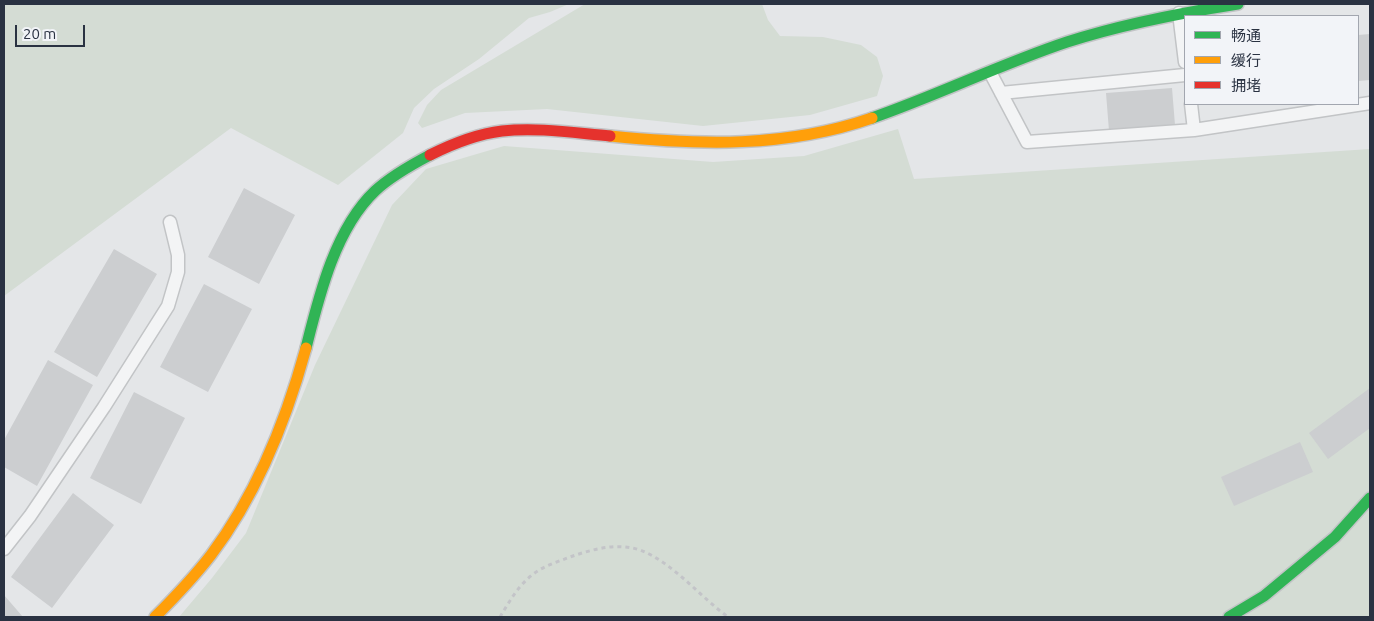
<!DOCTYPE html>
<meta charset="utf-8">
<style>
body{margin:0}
#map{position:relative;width:1374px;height:621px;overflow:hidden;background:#e4e6e8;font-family:Ubuntu,"Noto Sans SC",sans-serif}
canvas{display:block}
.frame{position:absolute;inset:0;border:5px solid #2a3242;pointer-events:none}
.legend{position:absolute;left:1184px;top:15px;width:175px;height:90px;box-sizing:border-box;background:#f2f4f8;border:1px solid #a2a6af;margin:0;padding:6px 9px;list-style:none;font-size:15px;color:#2a3242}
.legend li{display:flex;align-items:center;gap:10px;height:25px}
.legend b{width:25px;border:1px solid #a2a6af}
.scale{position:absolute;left:15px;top:25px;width:70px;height:22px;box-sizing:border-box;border:2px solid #2a3242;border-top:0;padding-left:6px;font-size:15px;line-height:18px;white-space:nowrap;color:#2a3242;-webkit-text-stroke:4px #f2f4f8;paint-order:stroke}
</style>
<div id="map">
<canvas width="1374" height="621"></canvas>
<div class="frame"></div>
<ul class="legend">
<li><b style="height:6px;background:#30b455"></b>畅通</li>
<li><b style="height:6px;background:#ff9f0a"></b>缓行</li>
<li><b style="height:6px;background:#e5322d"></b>拥堵</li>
</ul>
<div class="scale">20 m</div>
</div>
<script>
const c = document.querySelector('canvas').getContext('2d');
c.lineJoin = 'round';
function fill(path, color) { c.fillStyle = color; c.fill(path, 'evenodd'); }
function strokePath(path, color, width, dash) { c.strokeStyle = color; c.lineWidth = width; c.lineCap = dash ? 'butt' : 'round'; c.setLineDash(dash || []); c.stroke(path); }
const green = new Path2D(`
 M4,4H569L550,12L529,18L479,59L434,89L414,108L403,133L338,185L231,128L4,296Z
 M585,4H762L768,20L780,36L823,37L861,45L877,57L883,76L877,96L810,115L703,126L547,109L465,113L422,128L418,123L427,105L441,90Z
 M898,129L914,179L1370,149V617H179L212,578L246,533L315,365L392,205L426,169L504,146L713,162L804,156Z`);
const building = new Path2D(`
 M1370,34V80L1358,81V35Z
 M1172,88L1175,125L1109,131L1106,93Z
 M244,188L295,215L259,284L208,257Z
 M114,249L157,274L97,377L54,352Z
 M204,284L252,309L208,392L160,367Z
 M48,360L93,385L37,486L4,467V440Z
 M1370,388V428L1328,459L1309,433Z
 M134,392L185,418L141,504L90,478Z
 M1300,442L1313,472L1234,506L1221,477Z
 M73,493L114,525L52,608L11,577Z
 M4,595L23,617H4Z`);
const path = new Path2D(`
 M500,617C509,602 518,586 532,575C543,566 557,562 570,557C596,548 625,540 651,555C680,571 701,597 728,617`);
const lane = new Path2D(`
 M1179,13L1185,62
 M990,72L1027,142L1194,130L1370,103
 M1001,93L1185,75
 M1191,104L1194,130
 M4,549L30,516L104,407L168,306L178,272V255L170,222`);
const fast = new Path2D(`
 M872,118C938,95 1001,64 1067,42C1123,24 1180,13 1238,4
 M306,348C319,296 335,229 375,191C391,176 411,165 430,155
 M1229,617L1264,596L1335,537L1370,498`);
const slow = new Path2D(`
 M610,136C699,145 786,148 872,118
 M155,617C175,597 194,577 211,555C257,494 286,421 306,348`);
const jam = new Path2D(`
 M430,155C452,144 477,134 502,131C537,127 575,133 610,136`);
fill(green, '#d4dcd4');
fill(building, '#ccced0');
strokePath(lane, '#c2c4c6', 15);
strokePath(fast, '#c2c4c6', 14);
strokePath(slow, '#c2c4c6', 14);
strokePath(jam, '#c2c4c6', 14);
strokePath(path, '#c3c4c8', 3, [4, 4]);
strokePath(lane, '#f3f4f5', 12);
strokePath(fast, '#30b455', 11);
strokePath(slow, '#ff9f0a', 11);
strokePath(jam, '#e5322d', 11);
</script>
